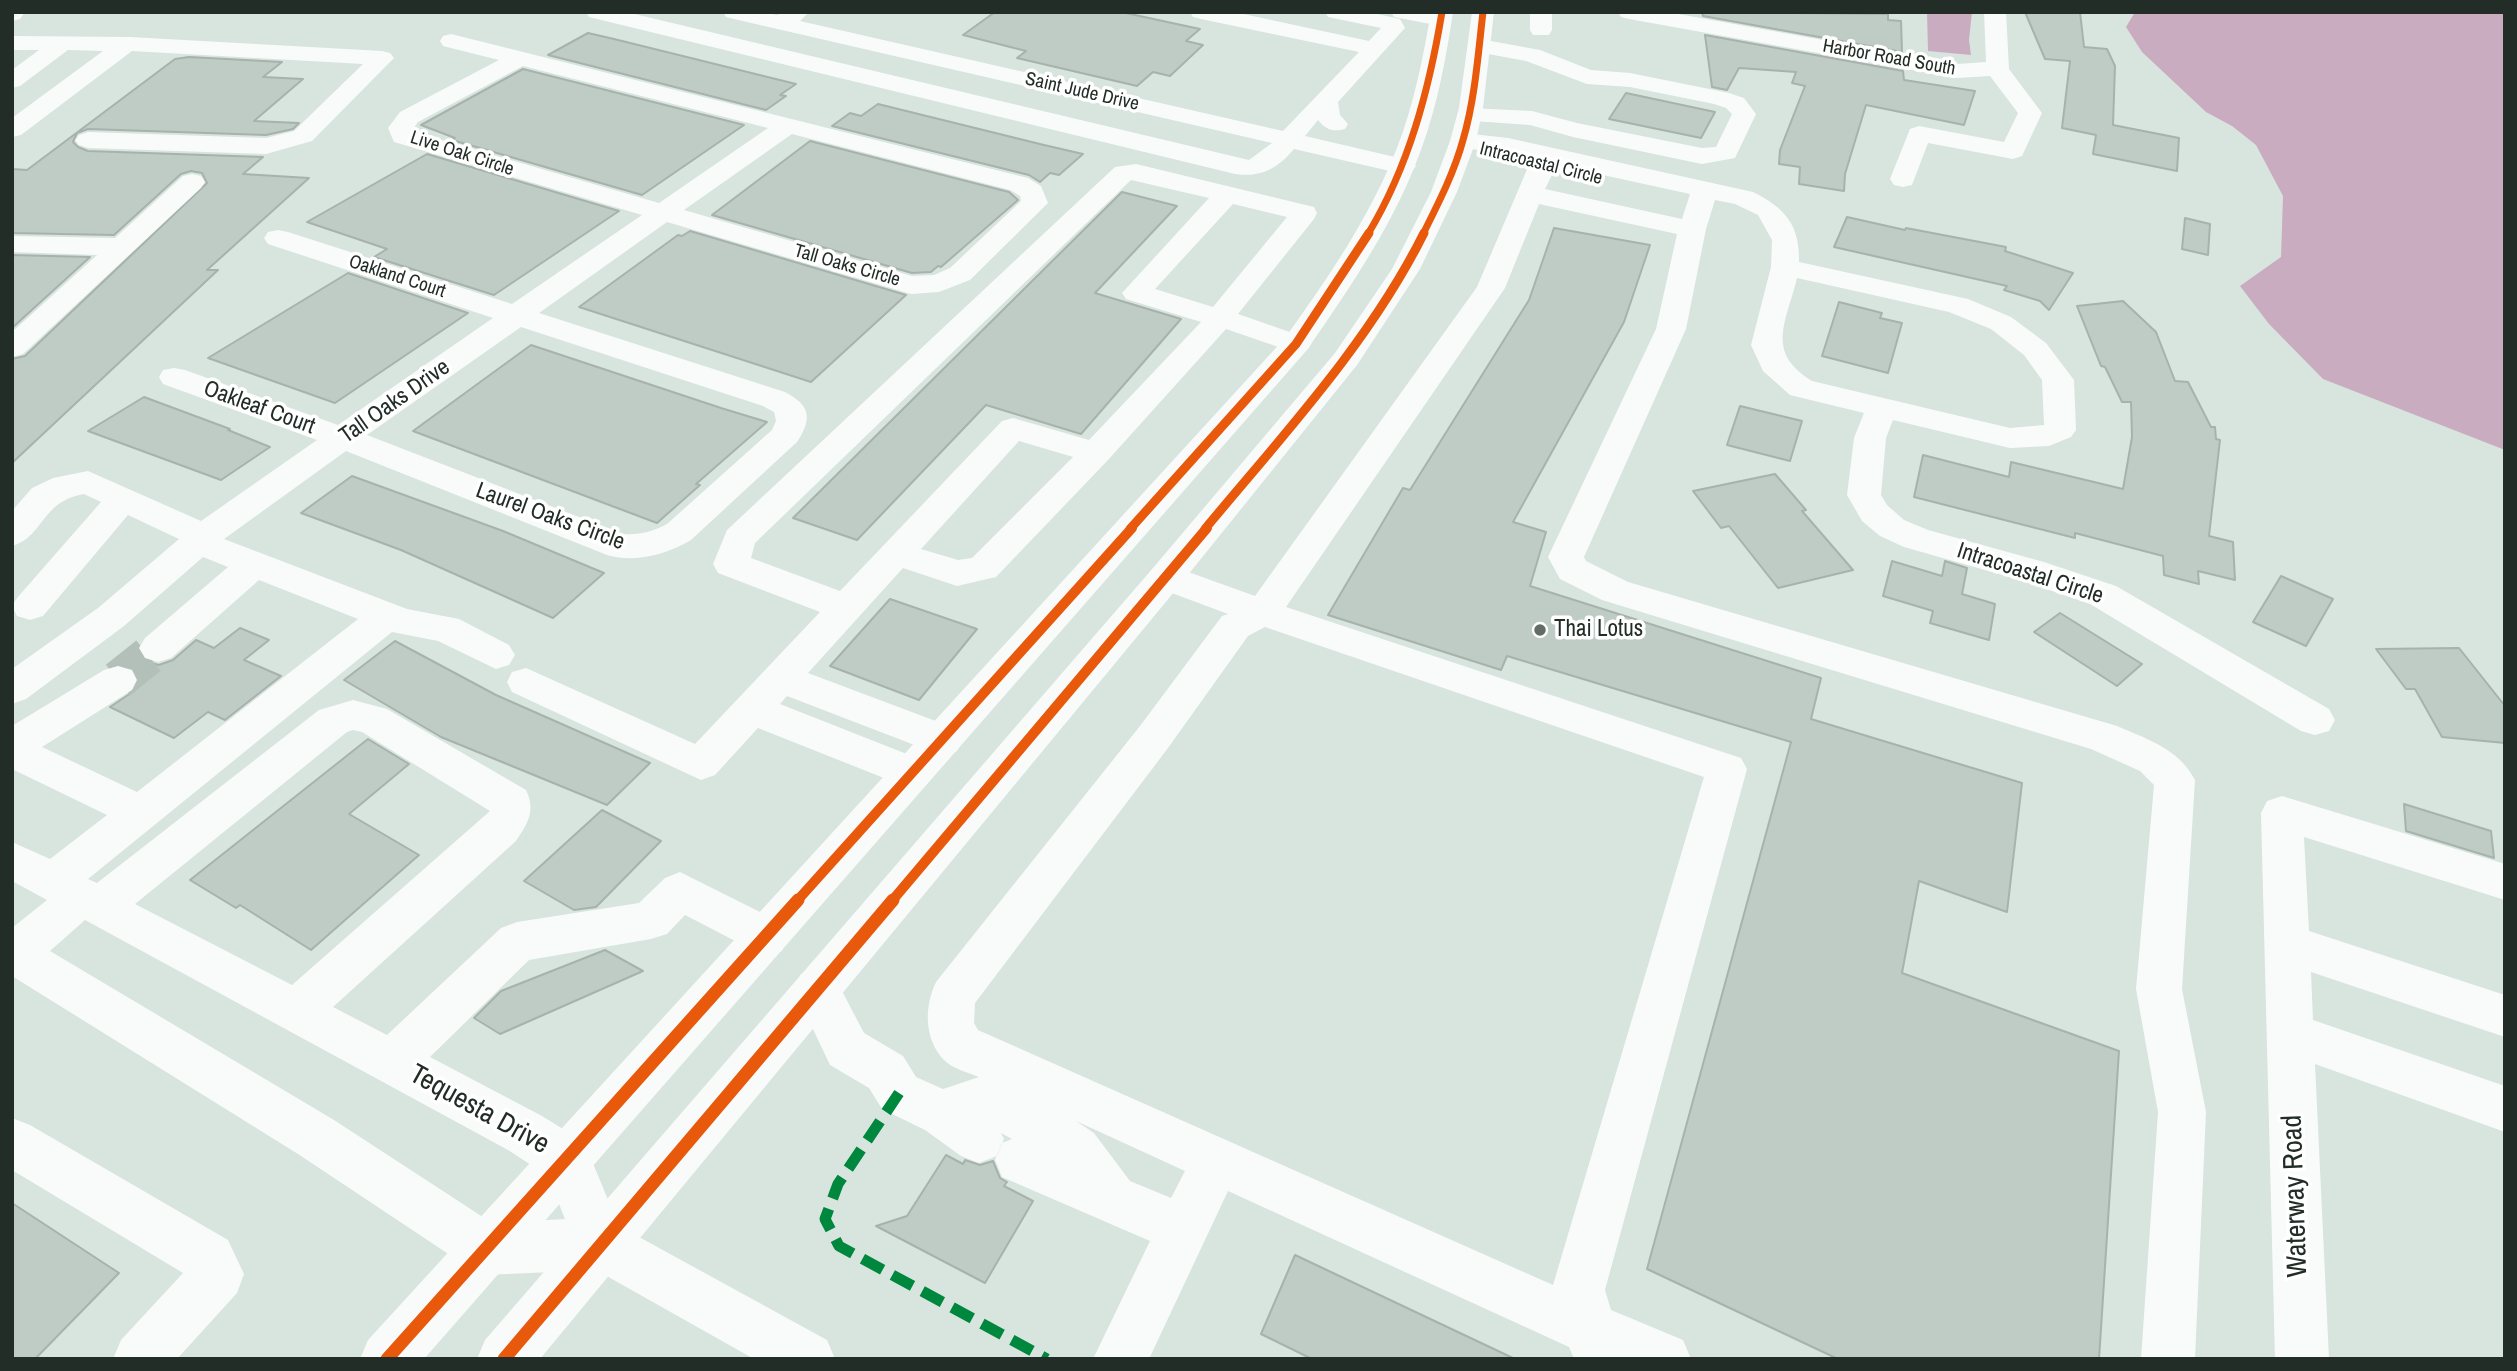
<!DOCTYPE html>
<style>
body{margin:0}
#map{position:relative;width:2517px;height:1371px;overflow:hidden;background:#d7e5de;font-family:"Archivo Narrow",sans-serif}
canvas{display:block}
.frame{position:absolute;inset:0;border:14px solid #232d28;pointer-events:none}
</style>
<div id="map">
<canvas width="2517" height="1371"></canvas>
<div class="frame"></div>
</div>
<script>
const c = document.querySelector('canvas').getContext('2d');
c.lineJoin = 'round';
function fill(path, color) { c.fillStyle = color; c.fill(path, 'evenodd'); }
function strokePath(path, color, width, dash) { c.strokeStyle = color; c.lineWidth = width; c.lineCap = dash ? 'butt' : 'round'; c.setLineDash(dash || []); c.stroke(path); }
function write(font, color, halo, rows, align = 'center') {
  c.font = font + ' "Archivo Narrow",sans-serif'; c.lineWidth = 7; c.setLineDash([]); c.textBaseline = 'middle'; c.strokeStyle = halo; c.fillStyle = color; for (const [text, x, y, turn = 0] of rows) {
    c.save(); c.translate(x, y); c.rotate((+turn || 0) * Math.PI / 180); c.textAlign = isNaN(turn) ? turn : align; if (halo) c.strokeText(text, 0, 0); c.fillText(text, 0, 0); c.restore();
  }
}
const water = new Path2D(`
 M1972,12L1969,40L1971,55L1928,51L1927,12Z
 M2135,12H2505V450L2323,379L2269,324L2240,286L2281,257L2283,196L2256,145L2232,126L2206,112L2142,52L2126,27Z`);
const building = new Path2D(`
 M995,12H1121L1200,29L1186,41L1203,45L1170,76L1153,72L1137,86L1017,58L1026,51L963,35Z
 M1702,12L1888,14V20L1901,21L1902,52L1703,16Z
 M2025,12H2080L2084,47L2107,49L2115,66L2113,125L2179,138L2177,171L2093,154L2096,135L2062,128L2070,61L2045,59Z
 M588,33L614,39L796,84L780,95L786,96L766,110L548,55Z
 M1705,35L1903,71L1904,80L1975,91L1964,125L1866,105L1845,174L1844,191L1799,184L1800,167L1779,164L1780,150L1805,86L1792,83L1796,72L1739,68L1727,90L1712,87Z
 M189,57L282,62L263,77L303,79L254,121L299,123L293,129L266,135L88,129L77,133L73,142L78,147L88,151L263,157L243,174L309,178L207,270H218L12,463V359L25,356L207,183L202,173L191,171L181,174L114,235L12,233V169L27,170L175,59Z
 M523,69L744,125L642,195L452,140L455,138L421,125Z
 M1626,93L1715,112L1701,138L1609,119Z
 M878,104L1044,145L1083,154L1059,175L1050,173L1040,182L1029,175L832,126L850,113L861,116Z
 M810,141L1009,192L1018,200L941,267L938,266L931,272L912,273L712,215Z
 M427,154L619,211L494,295L374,257L387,249L307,222Z
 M1122,192L1177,206L1095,293L1181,319L1081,434L986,405L857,540L793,518Z
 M1847,217L1905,230L1906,228L2006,247L2005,251L2073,273L2049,310L2040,301L2004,290L2007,286L1834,247Z
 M2185,218L2210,224L2208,255L2182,249Z
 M1554,228L1650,245L1624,322L1513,522L1546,532L1530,586L1821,678L1811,719L2022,783L2007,912L1919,881L1902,973L2119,1051L2099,1359H1838L1647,1269L1791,742L1507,656L1501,670L1328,615L1403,488L1410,490L1529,300Z
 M690,231L906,295L811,382L579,307L678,235L682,236Z
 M12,255L90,257L12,328Z
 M348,273L468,313L335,403L208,358Z
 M2123,301L2156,332L2175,381L2188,382L2211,427H2215L2216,439L2220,440L2209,536L2233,542L2235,580L2198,571L2199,584L2164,575L2163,556L2075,533V538L1914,497L1923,455L2009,477L2011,462L2123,489L2132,437L2131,402H2122L2105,367L2101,366L2077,306Z
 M1839,302L1882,313L1880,318L1902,323L1888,373L1822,356Z
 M531,345L721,408L767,422L696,484L700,485L657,523L413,431Z
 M144,397L230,429L228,430L270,447L221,480L88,431Z
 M1740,406L1802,421L1790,461L1727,445Z
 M1775,474L1806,510L1802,511L1853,570L1778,588L1729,526L1721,528L1693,491Z
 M352,476L503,531L604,573L553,618L401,550L301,513Z
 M1892,561L1942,576L1945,561L1967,568L1962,594L1995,604L1989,640L1930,623L1933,611L1883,596Z
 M2281,576L2333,599L2306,646L2253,622Z
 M890,599L977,629L919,700L830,666Z
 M2060,613L2142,664L2117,686L2034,632Z
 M240,628L269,640L244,660L281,676L225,720L208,712L174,738L110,707L134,691L139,681L134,669L121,664L138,651L144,661L159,665L173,660L196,640L214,648Z
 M395,641L496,695L650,763L607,805L441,737L344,680Z
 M2459,648L2505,706V743L2442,737L2415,689H2406L2376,649Z
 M368,739L409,764L349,814L419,855L311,950L240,905L236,908L190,880Z
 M2404,804L2491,831L2494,858L2406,831Z
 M602,810L661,841L596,907L574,910L524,881Z
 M605,950L643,971L500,1034L474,1018L501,991Z
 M946,1155L963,1164L965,1160L980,1165L993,1161L1000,1178L1007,1182L1004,1186L1033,1201L985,1283L876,1226L907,1216Z
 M12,1203L119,1273L35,1359H12Z
 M1295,1255L1515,1359H1312L1261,1334Z`);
const minorTunnel = new Path2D(`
 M118,680L158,648`);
const minor = new Path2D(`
 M12,12H25L20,19L12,21Z
 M586,12H626L1249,160L1272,143L734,19L726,17L723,12H764L777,15L783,12H809L800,21L1283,131L1359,52L1201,19L1193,17L1190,12H1234L1369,41L1381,28L1328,17L1325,12H1368L1400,19L1405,28L1338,102L1340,115L1348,124L1345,129C1333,132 1326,130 1318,120L1305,136L1412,161L1416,166L1412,171L1403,174L1294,149C1278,168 1261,178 1235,174L589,17Z
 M1391,12L1449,14L1452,19L1449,24L1441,26L1394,17Z
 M1530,12H1552V30L1549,35H1533L1530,30Z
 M1618,12H1667L1957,64L1986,62L1984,12H2006L2009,69L2042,113L2022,156L2013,159L1928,143L1912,185L1903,187L1894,185L1890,179L1910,129L1919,126L2004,142L2018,113L1990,76L1957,78L1629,19L1621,17Z
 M451,34L1028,178L1041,186L1048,203L970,280L939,292L911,294L667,222L539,313L785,392C810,405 813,418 797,442L691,540C665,555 636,563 607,555L346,451L224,539L407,609L459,619L509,645L515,655L509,665L496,669L438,641L392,632L88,879L97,883L319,710L353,700L387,709L526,790C536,811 528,823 516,841L333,1007L387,1035L501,928L517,922L639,903L665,878L680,872L782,923L788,937L782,951L766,957L685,915L667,934L651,939L529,960L430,1057L542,1116L584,1142L619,1226L827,1340L835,1359H754L596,1270L486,1275L468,1267L298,1154L12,976V928L47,900L12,881V842L50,859L107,815L12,769V726L104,670L118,666L132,670L137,680L132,690L42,747L137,792L358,619L259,580L171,658L158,662L145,658L139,648L145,638L228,567L203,557L124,626L26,699L12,704V669L98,608L179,539L128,515L43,616L30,620L17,616L12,606L17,598L101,502L84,494C41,501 44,537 12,546V511L32,488L53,478L88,471L201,521L317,440L163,384L159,377L163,370L174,368L185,370L338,425L493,318L268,244L264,238L268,232L278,230L288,232L512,304L642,215L394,142L388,128L400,112L499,60L443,46L440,41L443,36ZM523,66L768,128L659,203L414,132L413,129L418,122ZM792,134L1010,190L1020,196L1021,201L950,268L934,275L912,276L684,210ZM521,327L763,406L774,412L776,421L772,430L667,524C652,532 640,535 623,534L367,435ZM353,730L362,732L490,811L292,985L135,904L347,732ZM85,920L508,1150L548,1176L565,1219L492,1223L334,1120L50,951Z
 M12,36L130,37L382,51L390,53L394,58L312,141L266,154L88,148L79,145L75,140L79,135L88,132L266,138L294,131L363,64L132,51L21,135L12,137V118L103,51L68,50L20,86L12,88V70L39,50H12Z
 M1480,39L1540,50L1591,70L1630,73L1729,93L1744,98L1756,114L1735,158L1702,164L1573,137L1530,125L1460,120L1457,115L1460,110L1469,108L1532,111L1577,123L1702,148L1716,147L1732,114L1726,108L1714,104L1630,87L1587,84L1526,61L1472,51L1469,46L1472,41Z
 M1463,133L1508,138L1753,192C1785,208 1800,225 1799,262L1968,299L2011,317L2046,343L2074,380L2076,430L2071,437L2049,446L2010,448L1893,420L1886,438L1881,495L1887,505L1904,520L1928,530L2044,562L2116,586L2329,709L2335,720L2329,731L2315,735L2301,731L2090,604L2020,580L1904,547L1880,536L1862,521L1847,495L1854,438L1864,413L1790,395L1763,371L1751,345L1771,267L1772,240L1758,215L1735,204L1715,200L1706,229L1686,329L1584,557L1586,561L1628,582L2117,726C2147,739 2179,749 2195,780L2182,989L2206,1112L2195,1359H2141L2158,1112L2136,989L2154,785L2140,771L2091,749L1602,600L1560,579L1548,557L1656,329L1677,234L1539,204L1505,288L1286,607L1741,758L1747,769L1605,1290L1611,1310L1683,1340L1691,1359H1574L1569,1347L1228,1191L1149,1359H1093L1150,1241L1002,1177L995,1160L1002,1143L1012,1139L1001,1133L1004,1139L997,1156L979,1163L961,1156L925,1130L882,1109L869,1088L830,1065L794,989L801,974L817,968L833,974L864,1033L903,1056L916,1077L943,1089L979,1077C969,1073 951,1068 944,1060C924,1039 924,1007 936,982L1140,726L1222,616L1228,614L1153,586L1148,577L1153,568L1166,564L1255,596L1477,287L1528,167L1534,159L1454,146L1450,141L1454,136ZM1557,165L1690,194L1682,219L1545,189ZM1797,278L1949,312L1991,329L2024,355L2042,380L2044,425L2010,428L1812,381C1765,352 1786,323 1797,278ZM1265,627L1704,777L1553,1285L978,1030L974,1023L975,1003L1168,748L1248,636ZM1076,1121L1185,1171L1171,1198L1130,1181L1094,1133Z
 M1136,164L1314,207L1317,213L1314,219L1238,314L1307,338L1311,344L1307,350L1296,353L1226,329L1108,460L996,577L957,586L903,568L808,673L957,729L963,740L957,751L943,756L787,696L780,704L927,762L933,773L927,784L913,789L899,784L758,728L715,775L701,780L512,692L507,682L512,672L526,668L695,744L820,612L718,573L713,564L727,530L1115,167ZM1131,180L1209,198L1122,293L1126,299L1201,322L1089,440L1013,418L1002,421L840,591L751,558L755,543ZM1233,204L1287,217L1213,307L1155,289ZM1019,441L1073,457L972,558L958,560L921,549Z
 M192,174L201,176L205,182L201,188L23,354L12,357V332L97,255L12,252V236L115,238L183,176Z
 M2282,796L2505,864V900L2304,837L2309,931L2505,995V1037L2311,972L2313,1020L2505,1086V1132L2315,1064L2329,1359H2275L2261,813L2267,801Z
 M12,1118L30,1125L228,1240L244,1274L237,1293L177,1359H113L121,1340L183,1273L12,1170Z`);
const major = new Path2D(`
 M1431,12H1453C1446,58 1438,103 1422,147C1396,221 1351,286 1307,350L424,1359H360L368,1340L1285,338C1328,278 1370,217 1397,148C1414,104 1423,58 1431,12Z
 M1472,12H1494L1483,108L1476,141L1457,192L1420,269L1357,365L1179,586L540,1359H477L485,1340L1153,568L1335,353L1392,269L1431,192L1450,141L1459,108Z`);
const quiet = new Path2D(`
 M899,1093L838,1184L825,1219L839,1246L1047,1359`);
const cyclewayFar3 = new Path2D(`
 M1368,234C1409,166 1429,90 1442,12
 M1423,234C1438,204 1454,173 1463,140C1475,99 1478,55 1483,12`);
const cyclewayFar2 = new Path2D(`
 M1130,529L1296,344L1369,233
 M1205,529C1283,435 1369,343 1424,233`);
const cyclewayFar1 = new Path2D(`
 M796,902L1132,528
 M891,902L1207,528`);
const cycleway = new Path2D(`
 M387,1359L798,900
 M504,1359L893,900`);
const markers = [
 [1540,630,7,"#626d68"]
];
const farStreetnames = [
 ["Harbor Road South",1889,58,10],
 ["Saint Jude Drive",1082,92,13],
 ["Live Oak Circle",462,154,18],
 ["Intracoastal Circle",1541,164,14],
 ["Tall Oaks Circle",847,266,16],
 ["Oakland Court",397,277,18]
];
const streetNames = [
 ["Tall Oaks Drive",395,402,-35],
 ["Oakleaf Court",259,408,20],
 ["Laurel Oaks Circle",550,517,20],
 ["Intracoastal Circle",2030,574,18]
];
const poiNames = [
 ["Thai Lotus",1554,630]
];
const nearStreetnames = [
 ["Tequesta Drive",479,1110,29],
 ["Waterway Road",2296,1196,-92]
];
fill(water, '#caacc1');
fill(building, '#bfcbc5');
strokePath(building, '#a7b2ac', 2);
strokePath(minorTunnel, '#b3c0ba', 39, [39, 19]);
fill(minor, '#f9fbfa');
fill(major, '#f9fbfa');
strokePath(quiet, '#00873e', 11, [23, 11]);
strokePath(cyclewayFar3, '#e8590c', 7);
strokePath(cyclewayFar2, '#e8590c', 9);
strokePath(cyclewayFar1, '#e8590c', 10);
strokePath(cycleway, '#e8590c', 13);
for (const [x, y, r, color] of markers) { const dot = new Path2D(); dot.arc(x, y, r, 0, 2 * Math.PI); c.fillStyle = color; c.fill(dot); strokePath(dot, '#fff', 2.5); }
write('19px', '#232d28', '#fff', farStreetnames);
write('23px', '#232d28', '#fff', streetNames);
write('23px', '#232d28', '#fff', poiNames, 'left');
write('28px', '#232d28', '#fff', nearStreetnames);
</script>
